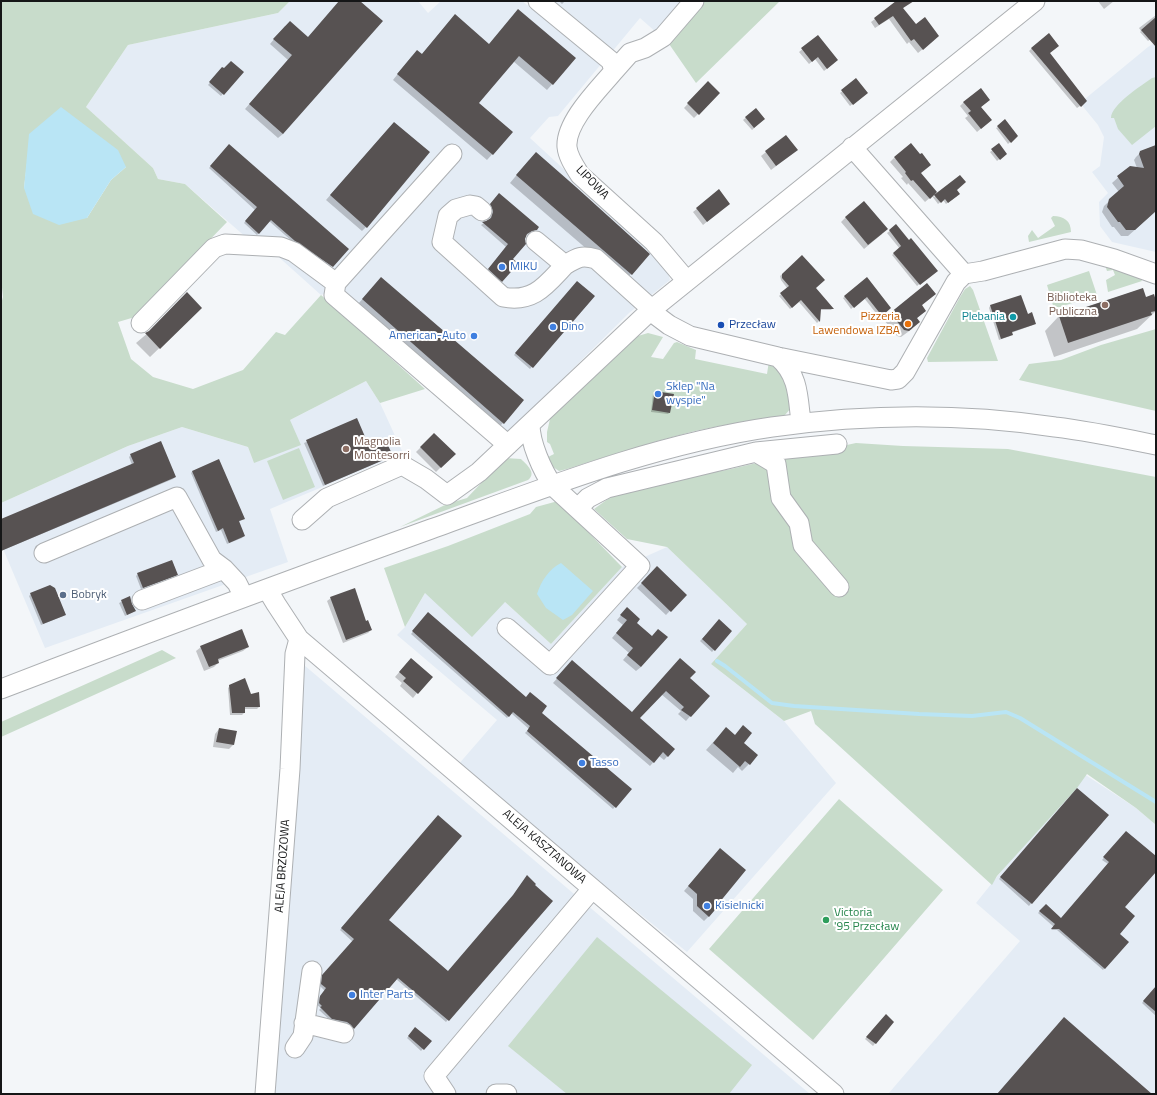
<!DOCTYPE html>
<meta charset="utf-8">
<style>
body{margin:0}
#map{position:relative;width:1157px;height:1095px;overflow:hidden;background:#f3f6f9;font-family:"Titillium Web",sans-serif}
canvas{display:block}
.frame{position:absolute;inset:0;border:2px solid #151617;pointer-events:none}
</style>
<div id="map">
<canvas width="1157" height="1095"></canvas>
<div class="frame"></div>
</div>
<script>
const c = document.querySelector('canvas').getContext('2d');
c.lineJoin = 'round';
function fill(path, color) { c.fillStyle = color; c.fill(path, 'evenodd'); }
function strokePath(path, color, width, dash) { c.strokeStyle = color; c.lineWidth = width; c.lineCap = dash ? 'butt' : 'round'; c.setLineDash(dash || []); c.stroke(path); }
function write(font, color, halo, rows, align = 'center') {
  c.font = font + ' "Titillium Web",sans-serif'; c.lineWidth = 4; c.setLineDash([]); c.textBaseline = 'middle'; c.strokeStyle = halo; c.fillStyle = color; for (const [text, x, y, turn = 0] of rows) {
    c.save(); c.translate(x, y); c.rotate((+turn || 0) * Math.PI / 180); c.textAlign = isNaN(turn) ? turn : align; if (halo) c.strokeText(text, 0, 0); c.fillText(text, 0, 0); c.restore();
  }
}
const built = new Path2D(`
 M290,1H418L428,13L441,1H522L602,63L558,116L549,117L530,138L656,254L667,268L670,280L629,313L507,434L345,293L343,287L321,295L273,252L264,253L185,184L158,179L153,168L86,107L128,45L278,13Z
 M550,1H684L657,33L640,18L611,53Z
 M1156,42V252L1112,242L1100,226L1099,202L1108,193L1092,172L1100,166L1104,137L1098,125L1080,103L1148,47Z
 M366,381L380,403L403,453L270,509L288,562L45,648L1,544V503L128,446L182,427L248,447L254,463L290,420Z
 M667,547L747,624L711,664L784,721L836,783L687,952L457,766L497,720L397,635L405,627L425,593L505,602L551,644L622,567Z
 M304,665L810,1094H273Z
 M1081,772L1136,808L1156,825V1094H888L1020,941L976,903Z`);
const green = new Path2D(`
 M1,1H290L278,13L128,45L86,107L153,168L158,179L185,184L227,222L135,317L118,322L131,359L153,377L193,389L243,370L276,332L285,335L321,295L425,389L380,403L366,381L290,420L301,445L254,463L248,447L182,427L128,446L1,503V304L3,297L1,278ZM28,155L126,167L111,180L87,218L24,188Z
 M698,1H780L696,83L667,41Z
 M1156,77V126L1132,145L1118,129L1114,118H1111C1111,105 1142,85 1152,78Z
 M1053,216C1064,216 1071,221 1071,232L1029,242L1028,236L1032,230L1038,238L1055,226L1051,218Z
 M1105,265L1137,273L1142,281L1108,292L1106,280L1115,275L1113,270L1107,271Z
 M1089,271L1097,295L1054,309L1047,285Z
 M970,286L973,290L998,361L928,362L927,358L960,297L965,289Z
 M1156,329V411L1019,380L1029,364L1061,360L1101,345Z
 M648,333L663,337L651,357L663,359L674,343L677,342L696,350L695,359L767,374L769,361L785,374L791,408L785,415L781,417C751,421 720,425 691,432C649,443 608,456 567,469L559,471L553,467L548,457L554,454L550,444L547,442V432L550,419L632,341L638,336Z
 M856,443L903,446L1008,449L1156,477V825L1136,808L1087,774L1077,788L997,876L992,885L815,724L811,711L784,721L711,664L747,624L667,547L627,539L594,509L619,491L731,469L782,457L819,451Z
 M299,448L315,487L283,500L267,461Z
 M505,458L521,459C527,465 537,473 528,480L400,527L447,504L467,498Z
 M558,501L622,567L551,644L505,602L472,637L425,593L405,627L384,568L448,546L530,514L536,507Z
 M162,650L176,658L1,737V722Z
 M839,799L943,890L813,1040L709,949Z
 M597,937L752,1065L729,1094H567L508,1046Z`);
const water = new Path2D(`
 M61,107L118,150L126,167L111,180L87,218L59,225L33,214L24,188L29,134Z
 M561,563L593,591L572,615L563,620L546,608L537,594C541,581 549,569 561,563Z`);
const shadow = new Path2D(`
 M340,1H358L283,134L278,138L245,109L288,60L270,44L285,26L308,38Z
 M559,1H565L562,4Z
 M898,1H907L908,4L902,9L916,25L934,40L918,53L909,42L907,44L889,19L875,28L871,22Z
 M1098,1H1114L1104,9Z
 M1156,15V35L1148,41L1140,32L1141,31L1139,28Z
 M450,21L489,45L575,58L547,90L513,61L478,103L512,132L487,160L393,80L412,56L421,55Z
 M818,36L834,63L824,71L815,59L809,64L799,52Z
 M1032,48L1049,53L1083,104L1077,108L1029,51Z
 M222,68L242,72L221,96L208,85Z
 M856,80L864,95L850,106L840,93Z
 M708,82L719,93L694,118L684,108Z
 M989,100L980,108L991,120L977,132L965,118L968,116L960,106L964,102Z
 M756,109L762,121L752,130L743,120Z
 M998,127L1017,136L1008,144L996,128Z
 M389,128L366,227L362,231L326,200Z
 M786,136L792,154L771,170L761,156Z
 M999,145L1004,155L997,161L990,152Z
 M1156,145V211L1128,236H1121L1114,227H1112L1102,212L1104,206L1119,192L1112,183L1130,167L1137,168L1134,160L1136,157L1142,151Z
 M229,146L347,249L330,268L293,242L269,221L257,235L244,223L255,210L209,168Z
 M894,158L920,173L934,197L960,177L956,190L957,196L946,204L943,200L938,204L932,196L925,202L908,183L907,185L901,178L903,177L890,162Z
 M529,160L631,274L624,281L510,183Z
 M719,191L725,207L703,225L693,212Z
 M496,197L538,227L533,232L526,235L512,259L517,264L499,283L486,272L506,247L481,225L489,220L491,216L490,210L488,207Z
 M846,217L882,234L864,249L841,222Z
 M896,226L934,272L917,286L892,255L900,249L887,233Z
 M802,257L814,288L832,309L831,310H820L819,321L817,323L799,302L790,309L779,296L787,288L781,280L780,276Z
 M867,279L888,310L879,317L864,298L851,309L843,298Z
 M577,282L594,297L530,369L514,355Z
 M377,283L503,423L499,427L358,304Z
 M1142,289L1145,298L1156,304V311L1137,329L1054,357L1045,331L1059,316Z
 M935,294L921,306L925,311L916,319L912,329L901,337L897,336L884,320L891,314Z
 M990,306L1027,315L1035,323L1033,325L1011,333V334L1010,336L999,340L989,308Z
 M201,308L150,357L136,343L149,332Z
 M655,392L670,412L668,414L651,412L653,394Z
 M357,420L368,447L392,456L323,486L304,443Z
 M434,434L454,454L436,472L416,452Z
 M131,455L175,477L173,479L1,551V520L132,465L129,457Z
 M193,471L244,519L238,522L244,536L242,538L227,544L221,530L216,532L191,473Z
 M172,561L177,574L175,576L141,589L136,576L138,574Z
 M657,568L685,595L666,615L637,588Z
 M31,594L63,616L41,625L29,596Z
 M129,598L135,611L125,616L119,603Z
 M331,598L366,622L371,630L368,633L343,643L327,601Z
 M623,613L635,623L641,667L636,671L623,660L629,653L612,638L623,625L617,620Z
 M426,616L631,789L613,809L525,733L529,729L511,713L507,718L411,634Z
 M719,621L731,631L712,652L700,641Z
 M201,647H248L243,651L217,661L218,663L214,667L204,671L196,651Z
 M680,659L695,672L689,678L708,696L686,721L678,714L681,711L661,694L638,719L674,749L664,760L659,756L650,766L553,683L572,662L632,713Z
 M407,663L417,693L413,698L400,686L402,683L395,677Z
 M230,686L251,695L259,707L257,709H244V713L242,715H230L228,688Z
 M726,728L743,743L749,764L742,771L738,767L733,773L706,750Z
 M219,729L235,732L233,745L229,749L213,747L215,734Z
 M1077,789L1108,815L1029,906L999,879Z
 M438,816L388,920L448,972L551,901L446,1022L396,979L352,1030L330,1020L319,1010L321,1008L317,1005L318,999L325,991L320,986L321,978L353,942L340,930Z
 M1126,832L1156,858V871L1124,908L1118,934L1127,942L1103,970L1057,930H1051L1054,927L1038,913L1046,905L1061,919L1108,864L1102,860Z
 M716,854L717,903L709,916L704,921L693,911V899L684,891Z
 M1156,987V1016L1142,1003Z
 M886,1016L893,1022L873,1046L865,1039Z
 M415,1029L430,1041L421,1051L407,1038Z`);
const stream = new Path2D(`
 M717,661L725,666L772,703L794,706L919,714L972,716L1006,712L1020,718L1156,802`);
const building = new Path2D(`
 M339,1H360L383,21L283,134L249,104L292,55L273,39L290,21L308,37Z
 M896,1H914L903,8L916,24L925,17L939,36L923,50L914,39L911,41L893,16L879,25L874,18Z
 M518,9L576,58L553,85L519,56L479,103L513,132L493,155L397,74L417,50L422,54L455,14L489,44Z
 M1156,17V47L1141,30Z
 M1049,33L1059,46L1050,53L1087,101L1081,107L1031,48Z
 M818,35L838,60L827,69L818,57L812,62L801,48Z
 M231,61L244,72L224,95L209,82L222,67L224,68Z
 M856,78L868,93L853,105L841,90Z
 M708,81L720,93L699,115L687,103Z
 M981,88L990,100L981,107L992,120L981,129L968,113L971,111L963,102Z
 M756,108L765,119L754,128L745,117Z
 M1005,119L1018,136L1011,143L997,126Z
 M394,122L430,152L367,228L330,195Z
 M786,135L798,150L776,166L765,151Z
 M911,143L920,154L922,153L931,165L921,173L937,192L930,199L913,180L911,181L905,173L906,172L894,157Z
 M999,143L1007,154L1000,160L991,149Z
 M229,144L349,249L333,267L295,241L271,220L259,234L245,221L257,207L210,166Z
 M1156,145V211L1135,230H1126L1120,222H1118L1107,207L1109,199L1124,186L1117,176L1130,166L1144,168L1139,154L1140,151Z
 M536,152L576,187L650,254L632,275L516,175Z
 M960,175L966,182L957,190L960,194L948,203L945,199L941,203L934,195Z
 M719,189L730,204L707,222L696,208Z
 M499,193L539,227L537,230L532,231L527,234L525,239L526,244L513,259L518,263V264L502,282L488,269L508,244L482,222L486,221L491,218L493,212L492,208L490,204Z
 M864,201L888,229L868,245L845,217Z
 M896,224L909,240L911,238L938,271L920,285L893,253L901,246L889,230Z
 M802,255L825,280L816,288L834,309H821L820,322L801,300L792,308L780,293L789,286L782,278V274Z
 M381,277L524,400L504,424L362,299Z
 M867,277L891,308L882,316L867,297L854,308L844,296Z
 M577,281L595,296L533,368L515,353Z
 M927,283L936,294L922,305L926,311L917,318L920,322L909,331L904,330L890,313Z
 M1143,288L1146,297L1154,294L1156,301V311L1151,312L1152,315L1068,343L1059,316Z
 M187,292L202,308L160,349L145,333L149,331Z
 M1021,295L1028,314L1032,312L1036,324L1012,332L1013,335L1001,339L990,305Z
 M655,391L674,394L670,413L652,410Z
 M357,418L369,446L385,439L393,456L325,485L306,440Z
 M434,433L456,454L441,468L420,447Z
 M161,441L176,477L1,551V519L134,463L130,454Z
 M219,459L245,519L239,521L245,536L229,543L223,528L218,531L192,471Z
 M172,560L178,575L143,588L137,573Z
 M657,566L687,595L671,612L641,583Z
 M50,585L55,588L66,615L43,624L30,593Z
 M355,588L366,621L368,620L372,630L346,640L330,597Z
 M130,596L132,604L136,611L127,615L121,600Z
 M627,607L640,619L637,623L652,636L658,629L668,637L641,667L627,655L633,648L616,633L627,620L620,615Z
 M428,612L526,697L530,692L547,706L542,713L632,789L616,808L527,731L530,726L513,712L509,717L412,631Z
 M719,619L732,631L715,651L702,639Z
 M242,629L249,647L218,659L219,663L209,667L200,646Z
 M411,658L433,677L418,694L403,681L406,678L399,672Z
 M680,658L696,672L690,678L710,696L691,717L681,710L684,707L666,691L640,718L675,749L668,757L663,752L654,763L556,678L572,660L632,712Z
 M245,678L251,694L259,692L260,707H245V713H232L229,685Z
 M743,725L752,733L744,743L758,755L750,765L745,761L740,767L713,743L726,727L735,735Z
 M219,728L237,731L234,745L216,742Z
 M1077,788L1109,815L1032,904L1000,877Z
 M438,815L462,836L389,920L448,971L513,895L527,875L536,884L535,885L553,901L449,1021L398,978L354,1029L351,1025L347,1022L332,1019L320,1007L322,1006L319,1003L320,996L326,988L321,984L322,975L354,939L341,928Z
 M1126,831L1156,856V872L1125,907L1135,916L1120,934L1129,942L1105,969L1059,929H1051L1055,924L1039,911L1046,904L1061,918L1109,862L1103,857Z
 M720,848L746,870L719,903L720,904L709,917L697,906V894L688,886Z
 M1156,986V1012L1143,1001Z
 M886,1014L894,1022L876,1044L866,1037Z
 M1064,1017L1105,1053L1152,1094H997Z
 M415,1027L432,1041L424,1050L408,1036Z`);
const minor = new Path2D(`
 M538,1L611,61L614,71C599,89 565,122 567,147C568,157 575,167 580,175L654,242L687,281
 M614,71L630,53L645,48L663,37L694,1
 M852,147L964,274
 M452,154L336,283L334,295L508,445
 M482,211L476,206L470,205L456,209L448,216L442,242L503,297C534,303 546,285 565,265
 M536,241L565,265C578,257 582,255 596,259L646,304L657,316L669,325L690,336L778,357L891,380L898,379L905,372L956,282L964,274L983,271L1065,249L1081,250L1114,259L1156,274
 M141,323L214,248L225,244L281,247L294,252L336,283
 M778,357C799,375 798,398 801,423
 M756,452L837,444
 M578,508L588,498L607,488L756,452L776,464L781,498L799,523L803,545L839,587
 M302,520L327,498L402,465L426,479L447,495L479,472L651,310L1035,1
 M44,553L177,497L212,560L224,569L237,583L244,597
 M267,589L276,604L299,639L834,1094
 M142,600L224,569
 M507,628L550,665L640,566L553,486C542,470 530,443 530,424
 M1,689C144,634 287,581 431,529C542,489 654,444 772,427C865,414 962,413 1055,427C1089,431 1122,438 1156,445
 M304,1023L344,1033
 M295,1048L303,1036L312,971
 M265,1094L290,769L295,654L299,639
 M446,1094L434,1076L592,889
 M496,1094H507`);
const markers = [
 [502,267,4,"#3f7fe0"],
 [1105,305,4,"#8d6e63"],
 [1013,317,4,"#0f9aa8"],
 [908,324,4,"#e8710a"],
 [721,325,4,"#1a4fb4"],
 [553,327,4,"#3f7fe0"],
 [474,336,4,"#3f7fe0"],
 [658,394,4,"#3f7fe0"],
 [346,449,4,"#8d6e63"],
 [63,595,4,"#5c6f8a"],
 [582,763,4,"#3f7fe0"],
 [707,906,4,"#3f7fe0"],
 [826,920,4,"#2e9e5b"],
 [352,995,4,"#3f7fe0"]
];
const streetNames = [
 ["LIPOWA",592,183,46],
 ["ALEJA KASZTANOWA",544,847,41],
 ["ALEJA BRZOZOWA",283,866,-86]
];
const shopNames = [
 ["MIKU",510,267],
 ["Dino",561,327],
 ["American-Auto",466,336,"right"],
 ["Sklep \"Na",666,387],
 ["wyspie\"",666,401],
 ["Tasso",590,763],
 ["Kisielnicki",715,906],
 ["Inter Parts",360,995]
];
const educationNames = [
 ["Biblioteka",1097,298],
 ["Publiczna",1097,312],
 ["Magnolia",354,442,"left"],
 ["Montesorri",354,456,"left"]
];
const foodNames = [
 ["Pizzeria",900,317],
 ["Lawendowa IZBA",900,331]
];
const cultureNames = [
 ["Plebania",1005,317]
];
const transitNames = [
 ["Przecław",729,325]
];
const serviceNames = [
 ["Bobryk",71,595]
];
const leisureNames = [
 ["Victoria",834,913],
 ["'95 Przecław",834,927]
];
fill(built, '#e4ecf5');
fill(green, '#c8dccb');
fill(water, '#b9e5f5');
fill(shadow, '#0003');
strokePath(stream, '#b9e5f5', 4);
fill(building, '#575252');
strokePath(minor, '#adb0b3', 21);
strokePath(minor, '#fff', 19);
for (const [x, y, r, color] of markers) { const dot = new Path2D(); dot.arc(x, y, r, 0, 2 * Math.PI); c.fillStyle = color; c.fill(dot); strokePath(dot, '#fff', 1.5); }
write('12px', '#151617', '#fff', streetNames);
write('12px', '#366cbe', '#fff', shopNames, 'left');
write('12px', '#785e54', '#fff', educationNames, 'right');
write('12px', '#c56008', '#fff', foodNames, 'right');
write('12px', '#0d838f', '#fff', cultureNames, 'right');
write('12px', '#164399', '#fff', transitNames, 'left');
write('12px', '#4e5e75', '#fff', serviceNames, 'left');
write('12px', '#27864d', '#fff', leisureNames, 'left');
</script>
